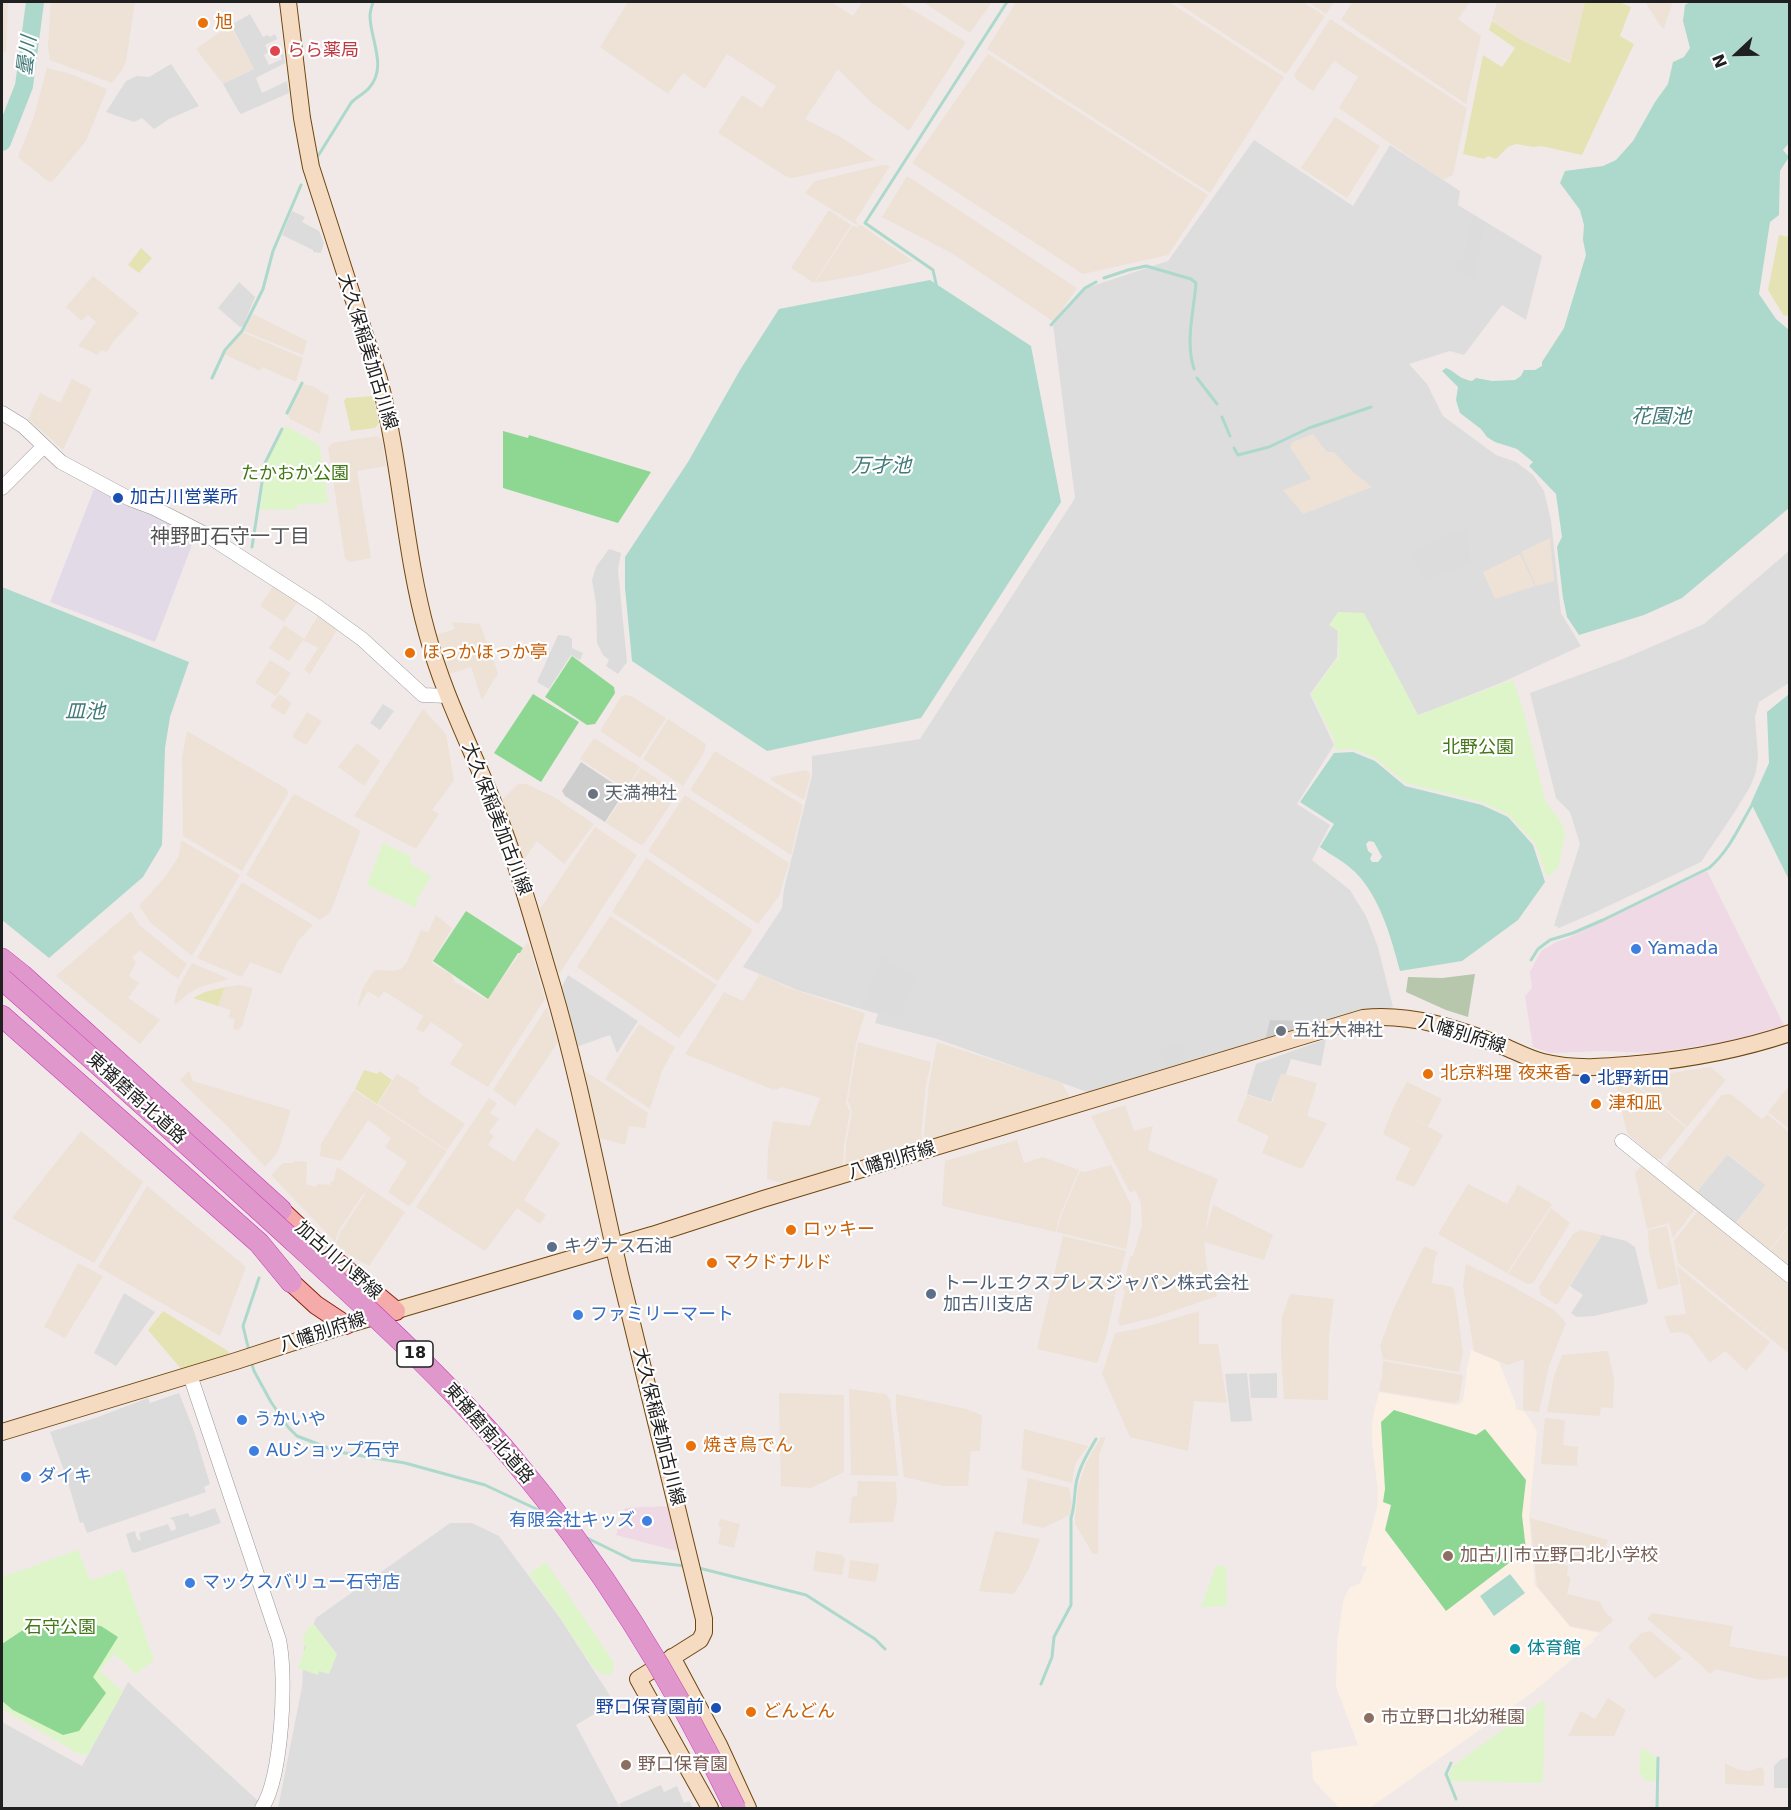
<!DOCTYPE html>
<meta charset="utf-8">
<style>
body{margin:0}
#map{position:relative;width:1791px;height:1810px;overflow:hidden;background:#f0e9e8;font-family:"DejaVu Sans",sans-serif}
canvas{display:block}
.frame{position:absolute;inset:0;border:3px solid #202020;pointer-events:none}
.north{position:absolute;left:1707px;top:24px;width:60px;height:60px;-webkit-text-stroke:4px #fff;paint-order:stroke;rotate:248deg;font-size:16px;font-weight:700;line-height:24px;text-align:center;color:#202020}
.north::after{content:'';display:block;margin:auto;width:21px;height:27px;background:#202020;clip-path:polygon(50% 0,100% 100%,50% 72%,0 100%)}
</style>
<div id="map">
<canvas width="1791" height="1810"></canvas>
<div class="frame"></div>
<div class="north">N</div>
</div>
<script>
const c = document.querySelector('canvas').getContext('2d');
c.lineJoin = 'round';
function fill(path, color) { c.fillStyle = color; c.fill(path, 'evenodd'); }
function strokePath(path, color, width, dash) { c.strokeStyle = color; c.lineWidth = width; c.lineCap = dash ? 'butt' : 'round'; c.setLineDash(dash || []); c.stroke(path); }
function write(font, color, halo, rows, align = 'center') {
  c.font = font + ' "DejaVu Sans","Noto Sans JP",sans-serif'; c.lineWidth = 4.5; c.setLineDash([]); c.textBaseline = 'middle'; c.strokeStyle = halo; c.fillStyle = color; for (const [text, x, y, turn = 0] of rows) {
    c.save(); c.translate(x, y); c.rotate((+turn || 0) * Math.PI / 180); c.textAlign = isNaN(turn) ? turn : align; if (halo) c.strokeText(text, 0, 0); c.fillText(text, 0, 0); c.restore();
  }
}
const residential = new Path2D(`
 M1254,140L1353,206L1390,145L1460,191L1458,205L1542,256L1526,320L1502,305L1464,355L1450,351L1409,364L1427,384L1443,416L1496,455L1516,462L1533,475L1544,491L1551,520L1561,613L1581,646L1503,682L1417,716L1338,620L1337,657L1310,694L1334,745L1297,804L1330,825L1312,860L1350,890L1366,916L1378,947L1393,1007L1093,1094L937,1039L875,1023L878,1014L797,990L743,967L782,908L784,889L812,775V756L920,739L1075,498L1053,325L1086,288L1168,261Z
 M1789,551V683L1759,702L1755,717L1758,756L1756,772L1750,787L1734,813L1701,862L1598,911L1559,928L1554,925L1580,844L1570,812L1556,798L1530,693L1623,659L1704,624Z
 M1727,1154L1766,1185L1735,1224L1696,1193Z
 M450,1523H472L499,1536L560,1618L614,1702L576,1725L620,1808H278L302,1687L304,1648L316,1618Z
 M128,1682L266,1808H2V1722L82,1766Z`);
const commercial = new Path2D(`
 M1707,871L1784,1025L1732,1041L1653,1053L1602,1051L1550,1053L1533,1047L1525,996L1532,988L1530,972L1541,951L1556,942L1568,938Z
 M670,1506L679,1542L677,1551L616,1535L625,1508Z`);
const industrial = new Path2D(`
 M94,489L159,516L195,537L155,642L50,602Z`);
const education = new Path2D(`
 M1471,1350L1499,1362L1515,1402L1516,1409L1525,1412L1537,1431L1529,1517L1535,1585L1570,1627L1600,1633L1593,1639L1594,1641L1533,1692L1370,1808H1339L1313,1780L1311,1752L1358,1745L1336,1687L1337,1643L1343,1601L1349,1588L1360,1583L1367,1567L1361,1566L1377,1508L1378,1492L1372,1443V1423L1375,1408L1379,1392L1457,1405L1463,1401L1467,1368Z`);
const religious = new Path2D(`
 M581,762L625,791L605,822L565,796L562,791Z
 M1270,1020L1325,1022L1265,1040Z`);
const farmland = new Path2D(`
 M2,2H8L6,52L3,53Z
 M51,2H135L126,61L122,70L112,83L50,60L48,47Z
 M628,2H831L853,16L862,2H899L966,42L909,131L871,102L838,69L805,119L842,138L875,160L792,178L787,177L718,133L742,95L762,108L776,86L727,54L705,89L683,73L668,94L600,47Z
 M923,2H992L970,33Z
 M1016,2H1169L1284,77L1210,193L987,49Z
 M1176,2H1303L1325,16L1286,74Z
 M1308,2H1334L1326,14Z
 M1352,2H1470L1458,19L1481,36L1466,104L1341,20Z
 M1497,2H1585L1570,62L1523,41L1492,20Z
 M1645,2H1673L1664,28H1662Z
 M1330,19L1467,108L1453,175L1443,180L1339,108L1358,77L1334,61L1313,91L1297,80L1294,75Z
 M230,25L254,69L223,84L196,49Z
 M988,54L1208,195L1168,255L1083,274L912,163Z
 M47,68L68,73L107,89L86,141L53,181L49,182L18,157L33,120Z
 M1335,117L1380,146L1347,198L1301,168Z
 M883,165L890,166L855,221L858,224L857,225L805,193L815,181Z
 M907,176L1077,288L1054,322L953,254L882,217Z
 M829,210L851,225L814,283L791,268Z
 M861,225L913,261L861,275L815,283L852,226L857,227Z
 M93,276L139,313L113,342L107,352L101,350L98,355L78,346L96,322L88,315L82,321L66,307Z
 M253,314L307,341L303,355L244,331Z
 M242,332L303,358L296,382L262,367L260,371L224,354Z
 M72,379L92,389L63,450L28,419L40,393L60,403Z
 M303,384L312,386L329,396L320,434L290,419L288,413Z
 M1313,434L1327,452H1334L1352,471L1372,487L1303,514L1283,490L1311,479L1290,447L1293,442Z
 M377,436L382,440L386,466L357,471L371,558L350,562L345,558L328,448L332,443Z
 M1550,538L1554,581L1536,586L1521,552Z
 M1520,554L1535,586L1495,599L1483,572Z
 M274,585L298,601L284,622L260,606Z
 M318,616L337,630L310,674L304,670L318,648L303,640L289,661L269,648L284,625L304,639Z
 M452,622L480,624L498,673L482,700L471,667L449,674L436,635L455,629Z
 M270,660L291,673L276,696L255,683Z
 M279,694L292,703L284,715L270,706Z
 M624,695L631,696L666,718L640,758L600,731L621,697Z
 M423,709L446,734L454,781L432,810L439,814L416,849L354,816Z
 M307,712L322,721L306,745L292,737Z
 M668,719L706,744L704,753L683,786L643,759Z
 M187,731L287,789L288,794L242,871L183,836L182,758Z
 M594,738L640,767L626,789L580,759Z
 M357,743L380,761L364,786L338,767Z
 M715,751L803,805L791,855L690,790Z
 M641,768L678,793L643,845H641L606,823Z
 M805,770L810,773V777L804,800L771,780V777Z
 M518,784H526L554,797L594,824L564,864L537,841L522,863L501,804L502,800Z
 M293,795H297L359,830L360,832L332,908L329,913L320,920L246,875Z
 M685,795L789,863L779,896L758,924L648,851Z
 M595,827L637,855L560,973L555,972L538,912Z
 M181,840L240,875L192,956L151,923L139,906L165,877L179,856Z
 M646,858L753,930L718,981L612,912Z
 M242,882L313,925L298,941L281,974L250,962L242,977L197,958Z
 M131,911L139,925L187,964L178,979L139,950L132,958L136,962L129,976L139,983L128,998L160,1020L140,1044L56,976Z
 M436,915L452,928L431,963L451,974L455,982L487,1000L528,942L545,999L488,1087L450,1064L463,1044L431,1022L423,1033L416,1029L423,1016L384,991L379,998L368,991L359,1006H357L363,988L373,972L377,970L392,971L401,969L407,962L421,930L428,932Z
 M610,916L717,985L679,1038L577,967Z
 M192,963L229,979L200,987L189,993L175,1005L174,1002L178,988Z
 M760,974L789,988L865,1013L856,1043L846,1103L850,1112L844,1145L843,1168L790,1185L767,1179L768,1149L773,1121L810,1126L820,1098L782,1087L774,1090L685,1054L724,992L743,1001Z
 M239,985L253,988L242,1026L238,1030L233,1029L235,1019L228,1018L231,1010L218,1006L225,987Z
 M547,1007L558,1042L515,1106L493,1090Z
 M639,1024L675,1047L662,1071L650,1109L605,1079Z
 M858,1042L931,1062L926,1085L921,1134L922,1144L845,1168L846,1144L852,1112L848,1100Z
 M937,1042L1061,1082L1069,1095L1067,1101L925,1144L924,1134L929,1084Z
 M1711,1067L1726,1080L1687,1127L1631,1079Z
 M582,1069L648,1113L645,1128L629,1126L625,1145L600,1138Z
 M189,1071L193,1081L290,1110V1113L278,1152L265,1167L231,1130L180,1080Z
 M1281,1073L1317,1083L1307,1116L1327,1123L1302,1169L1262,1153L1269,1136L1237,1121L1247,1095L1272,1103Z
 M397,1074L420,1088L418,1091L422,1095L465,1124L447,1150L378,1104Z
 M1630,1080L1686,1128L1661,1159H1656L1627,1133L1616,1085L1618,1081Z
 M1407,1082L1442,1099L1428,1126L1405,1114L1443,1135L1414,1187L1395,1179L1413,1143L1410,1148L1383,1134L1393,1108Z
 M1789,1086V1129L1768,1112Z
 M354,1090L447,1151L412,1203L408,1206L388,1192L407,1162L385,1147L391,1138L368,1120L341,1161L320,1156L321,1144Z
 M1731,1094L1762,1119L1767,1114L1789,1132V1225L1768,1252L1735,1225L1766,1185L1728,1154L1696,1193L1669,1171L1667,1164L1722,1095Z
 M489,1098L497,1103L490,1113L499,1119L489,1132L494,1136L488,1145L514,1162L536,1128L560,1143L524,1200L546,1215L540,1224L517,1208L485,1251L416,1207Z
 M1125,1105L1134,1131L1153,1126L1148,1150L1218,1179L1210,1202L1205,1234L1213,1205L1273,1235L1264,1260L1204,1242L1207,1268L1217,1296L1156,1317L1120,1326L1118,1322L1125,1291L1123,1289L1124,1284L1130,1256H1133L1142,1226L1141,1203L1135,1190L1130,1193L1091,1116Z
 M81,1131L143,1182L94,1263L12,1218Z
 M1017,1140L1024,1163L1043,1157L1079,1170L1059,1218L1056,1232L942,1206L945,1161Z
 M295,1161L307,1162L306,1184L316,1187L318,1184L330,1185L331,1181L333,1182L337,1167L405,1212L369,1266L346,1253L336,1243L341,1231L366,1193H364L339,1230L335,1242L271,1175L283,1163H293Z
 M1111,1165L1131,1205V1220L1126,1249L1057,1232L1060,1219L1080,1171L1085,1172Z
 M1642,1165L1696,1208L1673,1238L1669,1223L1647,1229L1635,1173Z
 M1468,1184L1507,1204L1518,1185L1552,1204L1507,1273L1438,1234Z
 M147,1186L246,1267L220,1336L98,1267Z
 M1551,1208L1570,1223L1533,1283L1528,1284L1508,1274Z
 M1698,1211L1789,1285V1354L1763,1332L1775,1317L1762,1332L1678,1263L1674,1241Z
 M1667,1226L1679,1284L1658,1290L1649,1251L1648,1230Z
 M1789,1227V1269L1769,1252Z
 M1581,1230L1602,1235L1557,1305L1541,1295L1539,1287L1573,1234Z
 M1063,1236L1126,1251L1115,1295L1088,1288L1115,1296L1106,1337L1097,1363L1037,1349Z
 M1424,1246L1438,1252L1435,1258L1432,1283L1453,1287L1455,1294L1463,1352L1459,1372L1383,1359L1380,1346L1394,1308Z
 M78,1263L103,1276L65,1338L44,1327Z
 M1466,1264L1508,1284L1554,1310L1566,1323L1549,1366L1539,1412L1523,1410L1524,1359L1508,1365L1474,1351L1463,1286Z
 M1677,1266L1770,1342L1746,1371L1725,1351L1710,1363L1689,1335L1681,1332L1670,1333L1664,1316L1686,1314Z
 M1290,1294L1334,1299L1329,1335L1328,1400L1284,1399L1281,1349L1282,1317Z
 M1199,1311V1344H1218L1227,1403L1194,1401L1188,1451L1130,1437L1102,1374L1115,1333L1142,1328Z
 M1608,1351L1614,1379L1613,1408L1601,1407L1600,1416L1547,1412L1554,1376L1562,1355Z
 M1383,1361L1463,1375L1459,1400L1454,1403L1379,1391L1382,1377Z
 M849,1389L886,1394L890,1400L898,1476L851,1475Z
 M779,1393L844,1395V1472L811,1488L781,1486Z
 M896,1394L966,1409L982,1415L980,1451H971L968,1486H943L904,1477L896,1408Z
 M1545,1418L1565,1420L1563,1445L1578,1447L1577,1466L1541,1464Z
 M1024,1429L1088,1446L1075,1464L1072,1483L1021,1469Z
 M1101,1437H1106L1099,1455L1098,1554H1093L1075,1524V1518L1078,1487L1086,1463Z
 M1028,1478L1069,1488L1072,1504L1070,1515L1043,1528L1022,1523Z
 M858,1481L896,1482L897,1502L893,1522L849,1523L852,1497L857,1496Z
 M1530,1518L1608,1540L1599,1561L1566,1554L1564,1565L1568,1566L1567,1576L1571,1577L1567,1594L1600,1602L1605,1612L1612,1618L1613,1621L1600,1632L1570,1626L1537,1586Z
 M720,1519L740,1524L734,1548L718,1544L721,1528L718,1525Z
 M995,1531L1040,1539L1029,1569L1014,1594L979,1591Z
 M816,1551L842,1555L845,1559L842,1575L813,1571Z
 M850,1560L879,1564L876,1582L848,1578Z
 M1652,1613L1733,1626L1729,1646L1789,1657V1677L1761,1680L1716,1669L1710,1674L1690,1655L1647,1619Z
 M1650,1631L1682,1658L1655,1679L1628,1647L1641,1633Z
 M1608,1698L1626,1710L1614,1736H1568L1581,1711L1595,1719Z
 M1725,1763L1736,1769L1749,1771L1761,1767L1764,1770V1786L1725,1784Z`);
const grass = new Path2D(`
 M1585,2H1619L1631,7L1620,36L1634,44L1582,155L1541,146L1533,147L1516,144L1508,147L1496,159L1488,156L1484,159L1463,154L1483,55L1502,67L1515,48L1489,30L1492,21L1523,41L1570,63Z
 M1779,235L1789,237V315L1784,316L1768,290Z
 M141,248L152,258L139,273L128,265Z
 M373,396L379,423L375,428L351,431L344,401L346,398Z
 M225,987L218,1006L193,998L205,992Z
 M364,1070L378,1074L379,1071L392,1080L377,1104L355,1089Z
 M163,1311L228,1351L229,1354L228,1356L182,1370L148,1330Z`);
const cemetery = new Path2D(`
 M1475,974L1468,1017L1446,1010L1406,992L1408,977L1442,978Z`);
const park = new Path2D(`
 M286,426L316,443L320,448L328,503L297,504V509L260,510L267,462Z
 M1338,612L1364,613L1418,715L1513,680L1524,713L1545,801L1561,822L1565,834L1558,868L1547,877L1535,843L1509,815L1482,802L1406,783L1375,758L1353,749L1335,750L1334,739L1311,694L1339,656L1338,631L1329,625Z
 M383,843L412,857L409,863L431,876L417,900L416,908L367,885Z
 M78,1550L89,1578L94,1580L123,1569L154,1660L136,1674L114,1654L100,1671L123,1692L88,1754L81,1755L2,1709V1577Z
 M546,1562L614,1663L611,1675L601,1674L592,1666L559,1616L529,1574Z
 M1216,1566H1226L1227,1606L1201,1607Z
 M313,1623L337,1654L329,1674L319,1671L318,1675L298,1668L306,1646L302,1643L306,1632Z
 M1542,1701L1545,1702L1543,1783L1450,1781L1448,1777L1454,1765Z
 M1641,1748L1657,1758L1656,1781H1644V1775L1639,1774Z`);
const pitch = new Path2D(`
 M503,431L528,438L529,435L651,472L618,523L503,488Z
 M572,656L614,687L615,693L595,724L587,725L545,697Z
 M533,694L579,722L541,782L494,753Z
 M466,911L523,948L520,953H518L488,999L433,961Z
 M1394,1410L1476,1435L1485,1429L1526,1480L1522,1515L1526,1550L1446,1611L1385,1530L1391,1505L1383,1502L1385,1489L1381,1422Z
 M63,1620L101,1626L118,1637L93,1677L106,1693L79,1731L63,1735L13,1710L2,1701V1644L26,1628Z`);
const parking = new Path2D(`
 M250,14L263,37L268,35L270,37L275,34L277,39L265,45L268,52L264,55L269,65L282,59L280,55L283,54L285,63L256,78L262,93L287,81L289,93L241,114L239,112L223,84L254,69L231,25Z
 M171,64L199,106L169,119L154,129L142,118L134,122L106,112L126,81L137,76L149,77Z
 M292,211L305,217L302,222L319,231L324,243L321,253L313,252V250L282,235Z
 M1473,216L1485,222L1473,279L1454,268L1455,261L1462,262Z
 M239,282L255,297L243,326L240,327L218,308Z
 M1468,528L1471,562L1424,581L1411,551Z
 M609,549L621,553L618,570L627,662L618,674L606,666L609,660L603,655L597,643L596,603L592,580L596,567Z
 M558,635L568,636L572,639V648L583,653L580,660L571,655L549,689L537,682Z
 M383,704L394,711L380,730L370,723Z
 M882,957L916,978L906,998L900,1019L862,1006Z
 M568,975L638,1021L617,1053L610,1035L576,1047L560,990Z
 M1326,1039L1321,1066L1291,1059L1286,1074H1281L1271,1102L1247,1094L1256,1064Z
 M1181,1043L1188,1064L1166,1071L1160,1051Z
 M1602,1235L1626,1241L1635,1247L1648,1301L1646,1304L1594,1316L1577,1317L1571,1313L1583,1295L1570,1286Z
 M124,1293L155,1312L116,1366L94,1353Z
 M1247,1373L1252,1421L1231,1422L1225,1374Z
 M1277,1373V1398H1251L1249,1374Z
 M179,1393L194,1431L210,1484L204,1487L206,1492L87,1533L83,1522L80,1523L66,1476L50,1432L98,1417L148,1398L150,1403Z
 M215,1508L221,1523L134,1553L131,1551L126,1534L135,1531L137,1539L141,1541L139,1533L168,1524L171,1531L175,1530L176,1528L174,1521L170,1518L188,1513L190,1517Z
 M1789,1757V1788H1774V1766L1780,1760Z
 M661,1785L664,1792L677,1786L684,1803L689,1801L693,1808H621L619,1804Z`);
const water = new Path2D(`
 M1690,2H1789L1790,142L1783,150L1789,157L1780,171L1779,215L1770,222L1759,294L1776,319L1789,330V508L1682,598L1644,615L1579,635L1567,617L1563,598L1557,547L1562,537L1556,494L1529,466L1533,462L1517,449L1495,442L1487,437L1481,429L1460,413L1456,400L1458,387L1442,371L1446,368C1458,373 1457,378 1472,381L1476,378L1492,381L1515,380L1521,376L1524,370H1535L1542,366V362L1564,328L1586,255L1583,240L1584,225L1580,210L1560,183L1565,171L1603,166L1616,160L1633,141L1655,102L1668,84L1673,62L1684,57L1690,48L1683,21L1685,5Z
 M930,280L1031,346L1061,502L921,718L767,751L632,661L625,588V557L688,462L740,370L779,309Z
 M2,587L189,662L170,717L165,748L162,845L143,877L49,958L2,920Z
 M1789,694V880L1751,803L1769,763L1767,712Z
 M1353,752L1375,761L1405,786L1482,805L1508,817L1533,845L1545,882L1518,920L1462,961L1400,971C1391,937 1380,897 1355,872C1345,862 1331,855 1320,847L1334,824L1300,802L1334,753ZM1369,841L1374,842L1382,857L1378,862H1372L1370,859L1372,854L1368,851L1366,844Z
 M1510,1574L1525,1593L1494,1616L1480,1596Z`);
const stream = new Path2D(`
 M318,156L351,103C356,97 364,94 369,88C388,67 370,39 370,16C370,11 372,6 373,2
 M1104,278L1128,270L1146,266L1191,279L1196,283C1194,311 1185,341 1194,369
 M937,288L933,270L865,223L1007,2
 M1051,325L1085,288L1096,282
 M212,378L225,350L242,331L263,289L273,251L301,185
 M1197,378L1217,404
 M287,413L302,383
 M1222,417L1230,436
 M1234,448L1238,455L1269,447L1309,428L1371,407
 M252,547L265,463L282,429
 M1531,960L1538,949L1550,940L1573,933L1603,920L1709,868C1729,851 1739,827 1752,805
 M249,1351L243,1326L259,1278
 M251,1361L254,1371L271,1402L288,1427L297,1436L339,1452L405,1463L485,1485L545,1513
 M587,1538L632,1560L686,1566
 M695,1567L806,1595L875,1639L885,1649L877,1641
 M1041,1684L1052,1657L1054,1637L1071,1605V1518C1075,1506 1074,1496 1076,1484C1079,1467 1088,1453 1096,1439
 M1451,1763L1446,1774L1456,1799
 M1657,1808L1658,1758`);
const river = new Path2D(`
 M2,142L24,86L35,2`);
const tertiary = new Path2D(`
 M2,413L23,426L61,462L130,499L154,508L205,534L318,607L362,639L423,695L448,696
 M2,488L44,446
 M1622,1141L1790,1276
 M190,1375L279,1640C287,1677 282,1777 262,1808`);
const secondary = new Path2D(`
 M288,2L302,118L311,167L379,379C401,463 404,550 427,633C443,694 472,749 495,807C518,865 534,925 552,985C580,1080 598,1178 620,1274C647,1389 675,1504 704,1619V1632L700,1640L638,1679L710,1808
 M2,1432L236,1361L346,1325L652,1235L763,1199L1363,1018C1412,1013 1459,1029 1505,1047C1517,1052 1530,1059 1543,1062C1575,1070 1606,1067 1638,1064C1690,1059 1740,1050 1790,1033
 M672,1657L719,1745L748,1808`);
const primary = new Path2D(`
 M281,1210L331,1257L396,1311
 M291,1282L316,1305L346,1325`);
const motorway = new Path2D(`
 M2,959L22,975L281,1210
 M2,1016L259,1243L291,1282`);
const motorwayBridge = new Path2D(`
 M2,979C94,1060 186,1143 277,1226C359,1301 441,1374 513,1459C602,1565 675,1683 735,1808`);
const markers = [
 [203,23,6,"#e8710a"],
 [275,51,6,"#e0444e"],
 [118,498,6,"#1a4fb4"],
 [410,653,6,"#e8710a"],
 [593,794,6,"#6b7280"],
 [1636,949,6,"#3f7fe0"],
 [1281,1031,6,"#6b7280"],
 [1428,1074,6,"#e8710a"],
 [1585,1079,6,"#1a4fb4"],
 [1596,1104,6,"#e8710a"],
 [791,1230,6,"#e8710a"],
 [552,1247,6,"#5c6f8a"],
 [712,1263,6,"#e8710a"],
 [931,1294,6,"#5c6f8a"],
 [578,1315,6,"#3f7fe0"],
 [242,1420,6,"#3f7fe0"],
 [691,1446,6,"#e8710a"],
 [254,1451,6,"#3f7fe0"],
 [26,1477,6,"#3f7fe0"],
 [647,1521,6,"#3f7fe0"],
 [1448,1556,6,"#8d6e63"],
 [190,1583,6,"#3f7fe0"],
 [1515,1649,6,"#0f9aa8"],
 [716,1708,6,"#1a4fb4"],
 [751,1712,6,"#e8710a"],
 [1369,1718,6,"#8d6e63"],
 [626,1765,6,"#8d6e63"]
];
const shields = [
 [415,1354,36]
];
const shieldNames = [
 ["18",415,1354]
];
const foodNames = [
 ["旭",215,23],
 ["ほっかほっか亭",422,653],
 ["北京料理 夜来香",1440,1074],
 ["津和凪",1608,1104],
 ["ロッキー",803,1230],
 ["マクドナルド",724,1263],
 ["焼き鳥でん",703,1446],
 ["どんどん",763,1712]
];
const healthNames = [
 ["らら薬局",287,51]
];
const streetNames = [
 ["大久保稲美加古川線",367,352,73],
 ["大久保稲美加古川線",496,819,69],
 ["八幡別府線",1462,1035,17],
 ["東播磨南北道路",136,1099,42],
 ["八幡別府線",892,1161,-17],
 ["加古川小野線",338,1261,41],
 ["八幡別府線",323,1333,-18],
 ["大久保稲美加古川線",658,1427,76],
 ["東播磨南北道路",488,1434,49]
];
const parkNames = [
 ["たかおか公園",295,474],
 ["北野公園",1478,748],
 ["石守公園",60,1628]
];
const transitNames = [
 ["加古川営業所",130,498],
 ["北野新田",1597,1079],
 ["野口保育園前",704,1708,"right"]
];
const worshipNames = [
 ["天満神社",605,794],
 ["五社大神社",1293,1031]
];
const shopNames = [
 ["Yamada",1648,949],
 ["ファミリーマート",590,1315],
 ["うかいや",254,1420],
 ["AUショップ石守",266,1451],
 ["ダイキ",38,1477],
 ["有限会社キッズ",635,1521,"right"],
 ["マックスバリュー石守店",202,1583]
];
const serviceNames = [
 ["キグナス石油",564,1247],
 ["トールエクスプレスジャパン株式会社",943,1284],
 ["加古川支店",943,1305]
];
const educationNames = [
 ["加古川市立野口北小学校",1460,1556],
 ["市立野口北幼稚園",1381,1718],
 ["野口保育園",638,1765]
];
const cultureNames = [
 ["体育館",1527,1649]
];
const waterNames = [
 ["曇川",28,56,-83],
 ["花園池",1661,418],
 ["万才池",881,467],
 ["皿池",85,713]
];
const neighbourhoodNames = [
 ["神野町石守一丁目",230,538]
];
fill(residential, '#deddde');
fill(commercial, '#efd9e4');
fill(industrial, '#e3dae8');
fill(education, '#fcefe4');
fill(religious, '#cecece');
fill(farmland, '#ede2d5');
fill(grass, '#e5e3b3');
fill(cemetery, '#b6c7ab');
fill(park, '#def5ca');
fill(pitch, '#8dd792');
fill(parking, '#dcdcdc');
fill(water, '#acd9cb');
strokePath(stream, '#acd9cb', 3);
strokePath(river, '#acd9cb', 18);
strokePath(tertiary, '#979797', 15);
strokePath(secondary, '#70460f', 18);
strokePath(primary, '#8f1e0e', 20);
strokePath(motorway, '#cc37bb', 22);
strokePath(tertiary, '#fff', 14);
strokePath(secondary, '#f4dbc1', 16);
strokePath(primary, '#f4aba9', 18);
strokePath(motorway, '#e097cc', 21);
strokePath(motorwayBridge, '#cc37bb', 22, []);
strokePath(motorwayBridge, '#e097cc', 21);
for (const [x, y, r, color] of markers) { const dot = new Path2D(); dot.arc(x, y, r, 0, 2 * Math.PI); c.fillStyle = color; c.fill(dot); strokePath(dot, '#fff', 2); }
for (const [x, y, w] of shields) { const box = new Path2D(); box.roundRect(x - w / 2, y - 13, w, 26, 4.5); c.fillStyle = '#fff'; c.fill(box); strokePath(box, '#202020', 1.5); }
write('bold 16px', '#202020', null, shieldNames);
write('18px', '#c56008', '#fff', foodNames, 'left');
write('18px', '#be3a42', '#fff', healthNames, 'left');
write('18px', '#202020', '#fff', streetNames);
write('18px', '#427716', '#fff', parkNames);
write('18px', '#164399', '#fff', transitNames, 'left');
write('18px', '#5b616d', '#fff', worshipNames, 'left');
write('18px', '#366cbe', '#fff', shopNames, 'left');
write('18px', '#4e5e75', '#fff', serviceNames, 'left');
write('18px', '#785e54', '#fff', educationNames, 'left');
write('18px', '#0d838f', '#fff', cultureNames, 'left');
write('italic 20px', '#407b79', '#fff', waterNames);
write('20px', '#535353', '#fff', neighbourhoodNames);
</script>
